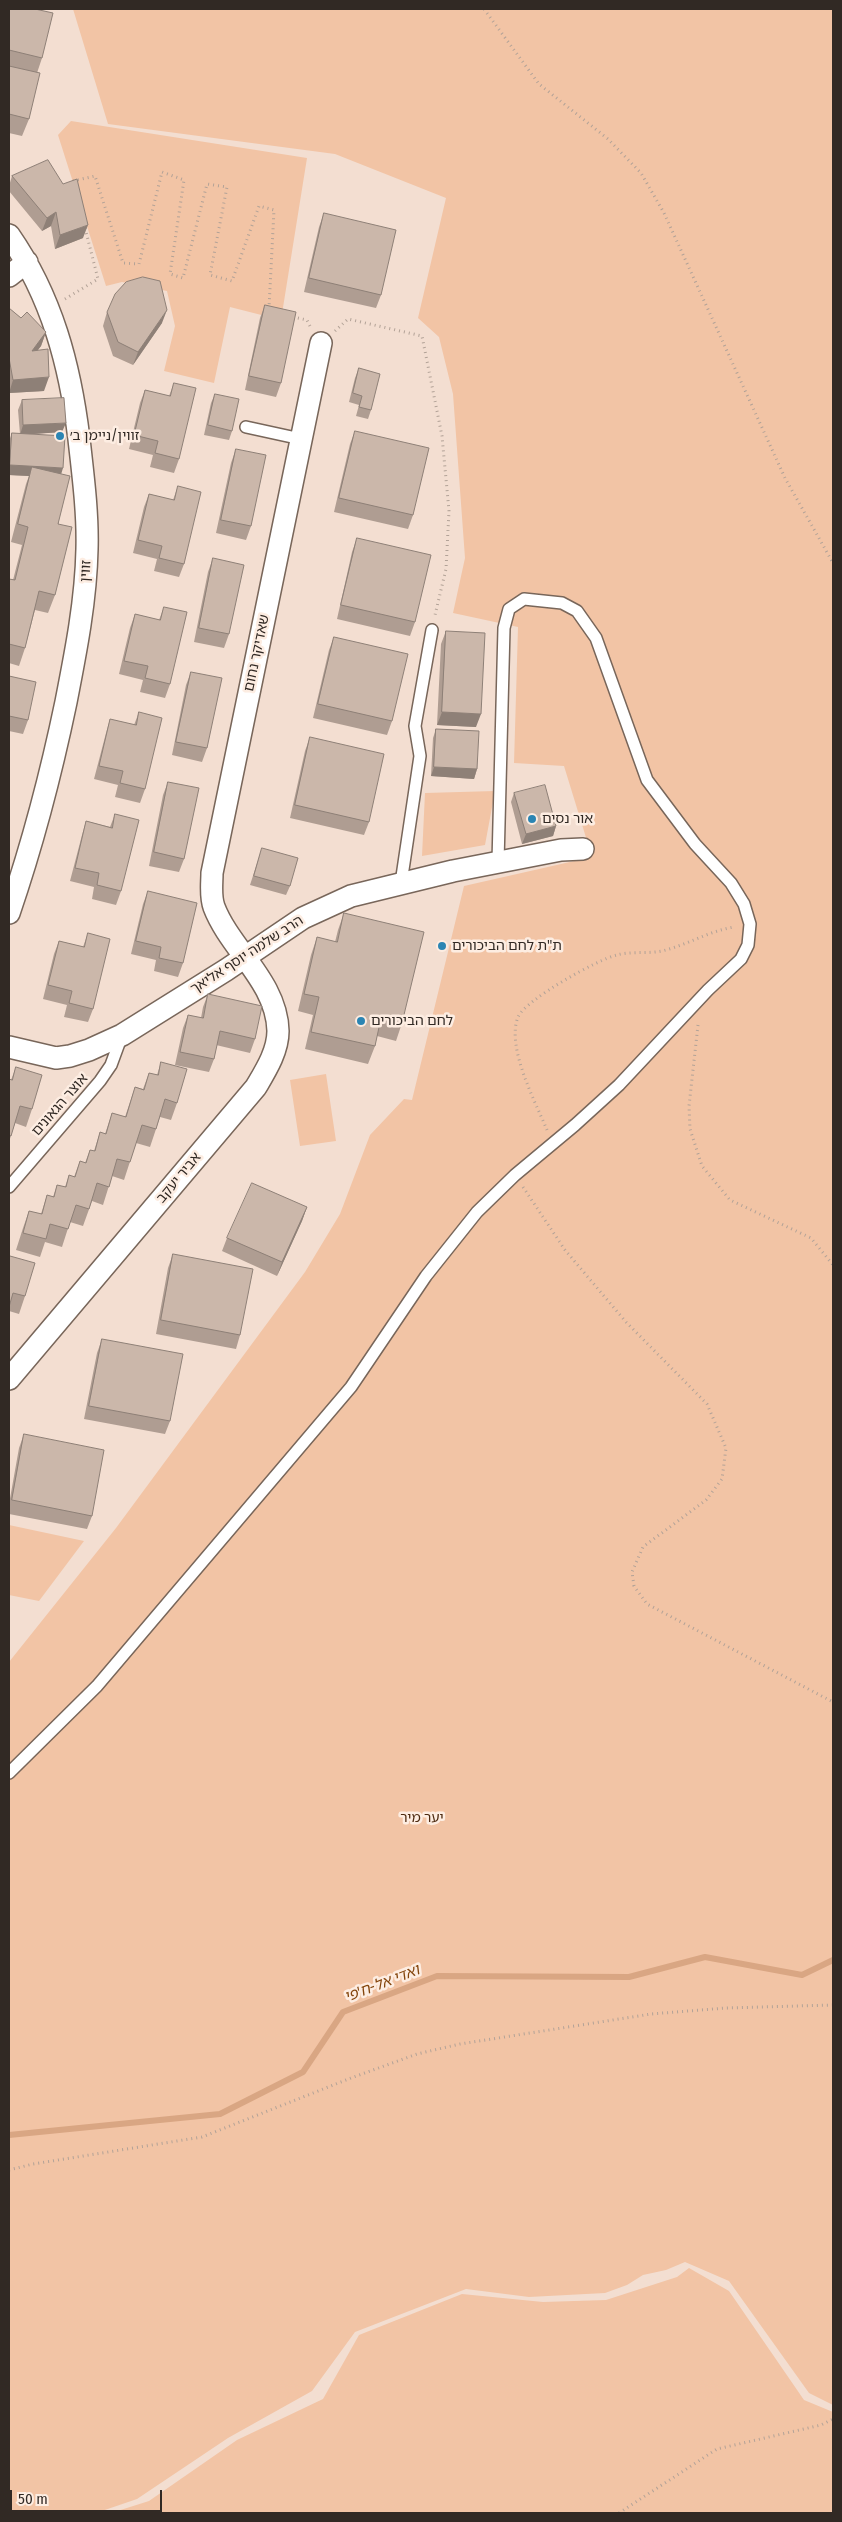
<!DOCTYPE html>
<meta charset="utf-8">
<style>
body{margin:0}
#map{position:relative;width:842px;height:2522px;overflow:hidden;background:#f3ded1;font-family:"Fira Sans Condensed",sans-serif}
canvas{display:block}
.frame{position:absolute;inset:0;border:10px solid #312924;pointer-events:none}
.scale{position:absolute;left:10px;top:2490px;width:152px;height:22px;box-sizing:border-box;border:2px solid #312924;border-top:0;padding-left:6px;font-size:15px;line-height:18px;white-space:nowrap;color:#312924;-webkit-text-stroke:4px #fdede2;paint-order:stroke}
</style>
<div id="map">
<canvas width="842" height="2522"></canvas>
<div class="frame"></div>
<div class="scale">50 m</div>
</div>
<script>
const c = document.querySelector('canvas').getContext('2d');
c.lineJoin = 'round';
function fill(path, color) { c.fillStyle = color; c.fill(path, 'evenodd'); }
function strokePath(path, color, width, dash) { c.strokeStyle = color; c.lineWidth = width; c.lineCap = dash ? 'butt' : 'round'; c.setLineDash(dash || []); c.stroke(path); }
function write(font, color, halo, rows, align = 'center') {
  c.font = font + ' "Fira Sans Condensed","Noto Sans Hebrew",sans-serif'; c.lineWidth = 5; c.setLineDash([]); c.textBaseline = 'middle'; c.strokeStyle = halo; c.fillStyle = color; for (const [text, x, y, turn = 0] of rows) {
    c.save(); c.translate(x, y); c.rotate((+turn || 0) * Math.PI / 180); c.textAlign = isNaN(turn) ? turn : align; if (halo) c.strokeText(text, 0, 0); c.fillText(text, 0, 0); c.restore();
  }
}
const green = new Path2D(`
 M73,9H833V2405L809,2393L729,2281L685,2262L666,2270L643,2275L627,2285L605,2293L529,2297L466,2289L355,2332L312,2391L228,2438L137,2499L96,2513H9V1662L116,1528L305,1272L340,1214L370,1135L404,1099L412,1100L464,886L592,857L564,766L514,763L518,627L453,613L465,558L453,394L439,337L418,318L446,198L335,154L108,124Z
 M71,121L307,158L281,320L230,307L214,383L164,371L175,326L167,291L122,282L106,286L58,135Z
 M495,791L485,845L422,856L425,793Z
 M326,1074L336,1141L300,1146L290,1080Z
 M9,1525L84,1541L39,1601L9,1595Z
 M689,2268L729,2291L804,2400L833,2412V2513H111L149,2501L237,2440L323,2399L359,2335L462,2294L543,2302L606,2300L677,2277Z`);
const stream = new Path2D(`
 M9,2135L220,2114L303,2072L343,2012L437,1976L629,1977L705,1957L802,1975L833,1960`);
const path = new Path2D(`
 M484,9L539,84L608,139L641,173L664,213L785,478L833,563
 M73,181L95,176L123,263L139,264L162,172L184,180L170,274L183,278L207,184L227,187L210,275L232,281L259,206L274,210L269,308
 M65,299L98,279L85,228
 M293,317L307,320L310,326
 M335,331L348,319L422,336L442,436L449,511L446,569L435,615
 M698,1025L689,1106L690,1129L702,1166L730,1200L811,1238L833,1265
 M547,1130C535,1101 506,1047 518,1017C525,1000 598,959 617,955C631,951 647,954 662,951C687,945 709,931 734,927
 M523,1187L565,1250L626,1322L707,1404L726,1448L722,1479L706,1500L643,1547L632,1572L634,1586L647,1604L833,1702
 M9,2170L33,2164L202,2137L351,2078L417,2054L460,2044L651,2014L726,2008L833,2005
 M619,2513L717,2449L821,2425L833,2419`);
const service = new Path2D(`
 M246,427L301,439
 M401,883L420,756L415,726L432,630
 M9,1187L100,1081L111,1065L122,1035
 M9,1773L97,1686L351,1387L426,1276L477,1212L515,1175L575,1125L619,1085L708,990L741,959L748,945L750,924L744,904L731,883L695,844L647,780L596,638L577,611L562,603L524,599L509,609L504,628L498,862`);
const minor = new Path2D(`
 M9,235C52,297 70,365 79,439C83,475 88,513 87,549C86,600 76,651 66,702C51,774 33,843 9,913
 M9,276L27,262
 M9,1047L56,1058L70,1056L89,1050L122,1035L226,970L303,918L351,896L453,871L561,850L583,849
 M9,1379L256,1087C266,1070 278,1051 278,1031C277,982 230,949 214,907C210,896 212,884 212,873L321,343`);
const wall = new Path2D(`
 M9,9L42,58L37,73L29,119L22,136L9,133Z
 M48,160L83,238L55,249L51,226L42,231L9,191V186L12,176Z
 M324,213L381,295L376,308L304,292L319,227Z
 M265,305L281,383L276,397L245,390L260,318Z
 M9,308L21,318L46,332L41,346L38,350L44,391L9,393Z
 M107,312L162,323L133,365L113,356L103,326Z
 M359,368L371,410L368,419L356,416L359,405L349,402L355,378Z
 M174,383L179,459L174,473L150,467L153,455L129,449L140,403L145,390L169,396Z
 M215,394L232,431L229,440L204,435L211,403Z
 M22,400L62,432L30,434L61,474L55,595L48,613L35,610L25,648L19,666L9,663V579L13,580L22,545L11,542L26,484L29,476L9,475V441L12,433L20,434L18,410Z
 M355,431L413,515L408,529L334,512L350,444Z
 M236,449L251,526L246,540L216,533L231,463Z
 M178,486L184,564L179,577L154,571L157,559L133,553L144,507L149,494L173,500Z
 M357,538L415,622L410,636L337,619L352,552Z
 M213,558L229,634L224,648L194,642L208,572Z
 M164,607L170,684L165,698L140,692L143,680L119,674L130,628L135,614L159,620Z
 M446,631L476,727L437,725L441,644Z
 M334,637L392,721L387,735L313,718L329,650Z
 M191,672L207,748L202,762L172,755L186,685Z
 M9,676L28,720L23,734L9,731Z
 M139,712L145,789L140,803L115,797L118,785L94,779L106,733L110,719L134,725Z
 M436,729L477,769L474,779L431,776L433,738Z
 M310,737L369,822L364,835L290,818L305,751Z
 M168,782L184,859L179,872L149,866L163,795Z
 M514,793L556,826L553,836L522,844L511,802Z
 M115,814L121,891L116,905L92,899L94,887L70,881L82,835L86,821L110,827Z
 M262,848L290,886L286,895L250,885Z
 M148,891L183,963L178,977L154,971L156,960L131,954L143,904Z
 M344,913L402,1023L396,1041L377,1036L375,1046L368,1064L305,1049L313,1015L298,1011L311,955L317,937L335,942L338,930Z
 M88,933L93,1009L88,1022L64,1017L67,1005L43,999L54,954L59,941L83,947Z
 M208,994L255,1039L250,1053L216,1045L214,1059L209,1072L175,1065L183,1028L188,1015L201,1018L203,1007Z
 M161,1062L177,1103L171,1120L160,1117L150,1147L136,1143L124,1180L112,1176L103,1205L92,1201L83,1226L70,1222L62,1247L45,1242L40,1257L16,1250L23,1228L29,1211L41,1214L47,1195L53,1197L57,1185L65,1187L69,1175L74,1177L80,1161L85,1163L90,1150L94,1151L100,1132L105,1134L112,1113L125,1117L135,1087L143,1089L149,1073L157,1075Z
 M16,1067L32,1109L26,1127L15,1123L9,1142V1079L11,1080Z
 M307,1207L302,1221L277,1276L222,1251L227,1238Z
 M173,1254L240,1335L236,1349L156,1334L168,1268Z
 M9,1258L25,1296L19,1314L9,1311Z
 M102,1339L170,1421L165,1434L84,1419L97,1353Z
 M24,1434L92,1516L87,1529L9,1514V1504L19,1448Z`);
const shadedWall = new Path2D(`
 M56,212L51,226L42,231L47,218Z
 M88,225L83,238L55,249L60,235Z
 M167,310L162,323L133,365L138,352Z
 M46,332L41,346L27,364L32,351Z
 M49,377L44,391L9,393L13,380Z
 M66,423L62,432L20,435L23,425Z
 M10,465L63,468L60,478L32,467L29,476L9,475V469Z
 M442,712L481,714L476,727L437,725Z
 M434,767L477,769L474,779L431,776Z
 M556,826L553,836L522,844L526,834Z
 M307,1207L302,1221L277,1276L282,1262Z`);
const building = new Path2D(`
 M9,9H35L53,13L42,58L9,50Z
 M9,66L40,73L29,119L9,114Z
 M48,160L63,184L77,179L88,225L60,235L56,212L47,218L12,176Z
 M324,213L396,230L381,295L309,278Z
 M143,277L160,281L167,310L138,352L118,342L107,312L115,294L126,282Z
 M265,305L296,312L281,383L249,376Z
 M9,308L21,318L27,312L46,332L32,351L48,349L49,377L13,380L9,358Z
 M359,368L380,374L371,410L359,407L362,396L353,393Z
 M174,383L196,388L179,459L155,453L158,441L134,435L145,390L170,396Z
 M215,394L239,399L232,431L208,425Z
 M64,398L66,423L23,425L22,400Z
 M355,431L429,448L413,515L339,498Z
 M12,433L65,436L63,468L10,465Z
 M236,449L266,455L251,526L221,520Z
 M32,467L70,476L58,524L72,527L55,595L39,591L25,648L9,644V579L15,580L28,527L18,524Z
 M178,486L201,492L184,564L159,558L162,546L138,540L149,494L174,500Z
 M357,538L431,555L415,622L341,605Z
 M213,558L244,565L229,634L199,628Z
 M164,607L187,612L170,684L145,678L148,666L124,661L135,614L160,620Z
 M446,631L485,633L481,714L442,712Z
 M334,637L408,654L392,721L318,704Z
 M191,672L222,678L207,748L176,742Z
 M9,676L36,682L28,720L9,716Z
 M139,712L162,718L145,789L120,783L123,771L99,766L110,719L136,725Z
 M436,729L479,731L477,769L434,767Z
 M310,737L384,754L369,822L295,805Z
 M168,782L199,788L184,859L154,852Z
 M545,785L556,826L526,834L514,793Z
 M115,814L139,820L121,891L97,885L99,873L75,868L86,821L112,828Z
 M262,848L298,858L290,886L254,876Z
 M148,891L197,903L183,963L159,958L161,947L136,941Z
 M344,913L424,932L402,1023L381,1018L375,1046L311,1032L319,997L304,994L317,937L337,942Z
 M88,933L110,939L93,1009L69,1003L72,991L48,985L59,941L84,947Z
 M208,994L262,1006L255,1039L220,1031L214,1059L180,1052L188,1015L203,1018Z
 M161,1062L187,1069L177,1103L165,1099L156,1129L142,1125L130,1162L117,1159L109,1187L97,1183L89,1209L76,1205L68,1229L50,1224L46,1239L23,1233L29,1211L42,1214L47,1195L54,1197L57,1185L66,1187L69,1175L75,1177L80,1161L86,1163L90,1150L95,1151L100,1132L106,1134L112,1113L126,1117L135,1087L144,1090L149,1073L158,1075Z
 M16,1067L42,1075L32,1109L20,1106L11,1136L9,1135V1079L12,1080Z
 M252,1183L307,1207L282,1262L227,1238Z
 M173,1254L253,1269L240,1335L161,1320Z
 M10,1256L35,1263L25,1296L13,1293L9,1307V1259Z
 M102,1339L183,1354L170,1421L89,1406Z
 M24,1434L104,1450L92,1516L12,1500Z`);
const markers = [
 [60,436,5,"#2b85b3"],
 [532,819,5,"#2b85b3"],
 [442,946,5,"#2b85b3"],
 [361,1021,5,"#2b85b3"]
];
const poiNames = [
 ["זווין/ניימן ב׳",70,436],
 ["אור נסים",542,819],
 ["ת\"ת לחם הביכורים",452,946],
 ["לחם הביכורים",371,1021]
];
const streetNames = [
 ["זווין",86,571,-86],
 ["שאדיקר נחום",257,653,-78],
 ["הרב שלמה יוסף אליאך",247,955,-33],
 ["אוצר הגאונים",60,1105,-49],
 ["אביר יעקב",179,1178,-50]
];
const parkNames = [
 ["יער מיר",422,1818]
];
const waterNames = [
 ["ואדי אל-ח'פי",382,1984,-21]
];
fill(green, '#f2c4a5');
strokePath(stream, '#d9a683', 6);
strokePath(service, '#78665a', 14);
strokePath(minor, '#78665a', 24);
strokePath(path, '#b2a297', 3, [1, 4]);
strokePath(service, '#fff', 11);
strokePath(minor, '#fff', 21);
fill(wall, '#af9d92');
fill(shadedWall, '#8e8077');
fill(building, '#cbb7aa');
strokePath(building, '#8e8077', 1);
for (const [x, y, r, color] of markers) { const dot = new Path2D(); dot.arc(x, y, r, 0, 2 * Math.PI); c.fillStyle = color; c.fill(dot); strokePath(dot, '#fdede2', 2); }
write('14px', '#312924', '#fdede2', poiNames, 'left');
write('14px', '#312924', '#fdede2', streetNames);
write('14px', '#4d2a10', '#fdede2', parkNames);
write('italic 15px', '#84450c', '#fdede2', waterNames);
</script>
